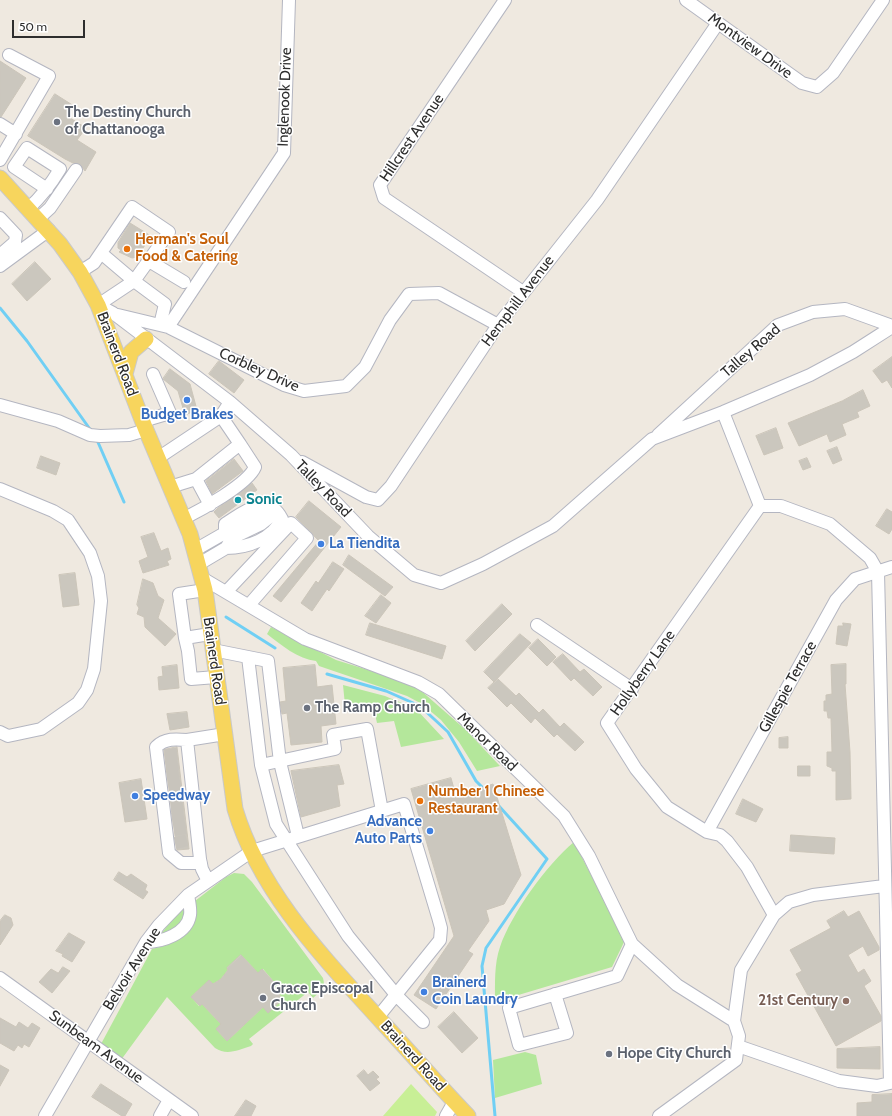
<!DOCTYPE html>
<style>
body{margin:0}
#map{position:relative;width:892px;height:1116px;overflow:hidden;background:#efe9e0;font-family:Cabin,sans-serif}
canvas{display:block}
.scale{position:absolute;left:12px;top:20px;width:73px;height:18px;box-sizing:border-box;border:2px solid #2e2e2e;border-top:0;padding-left:5px;font-size:12px;line-height:14px;white-space:nowrap;color:#2e2e2e;-webkit-text-stroke:3px #fff;paint-order:stroke}
</style>
<div id="map">
<canvas width="892" height="1116"></canvas>
<div class="scale">50 m</div>
</div>
<script>
const c = document.querySelector('canvas').getContext('2d');
c.lineJoin = 'round';
function fill(path, color) { c.fillStyle = color; c.fill(path, 'evenodd'); }
function strokePath(path, color, width, dash) { c.strokeStyle = color; c.lineWidth = width; c.lineCap = dash ? 'butt' : 'round'; c.setLineDash(dash || []); c.stroke(path); }
function write(font, color, halo, rows, align = 'center') {
  c.font = font + ' Cabin,sans-serif'; c.lineWidth = 3; c.setLineDash([]); c.textBaseline = 'middle'; c.strokeStyle = halo; c.fillStyle = color; for (const [text, x, y, turn = 0] of rows) {
    c.save(); c.translate(x, y); c.rotate((+turn || 0) * Math.PI / 180); c.textAlign = isNaN(turn) ? turn : align; if (halo) c.strokeText(text, 0, 0); c.fillText(text, 0, 0); c.restore();
  }
}
const green = new Path2D(`
 M271,627L336,660L378,673L418,688L467,731L500,766L477,771L459,742L441,720L422,704L407,696L319,666L316,661C298,659 281,645 267,634Z
 M343,685L385,696L416,709L444,739L401,747L394,721L377,723L373,705H345Z
 M574,842L625,940L612,967L495,1002C495,984 494,964 500,947C511,914 548,863 574,842Z
 M234,873L244,874L252,882L323,978C326,988 321,991 313,998L308,992L249,1039L253,1044L251,1046C238,1050 227,1056 215,1048L167,997L121,1060L101,1044L152,949L163,946L178,936L195,901L226,877ZM241,955L258,973L263,969L274,982L271,985L283,999L278,1004L263,1007L227,1041L216,1029L221,1024L202,1004L199,1006L191,997L209,981L213,984L221,979L228,970L227,968Z
 M183,909L186,910L187,913L176,928L158,938L177,913Z
 M525,1052L536,1055L542,1084L495,1098L493,1060Z`);
const pitch = new Path2D(`
 M411,1084L437,1112L435,1116H383Z`);
const stream = new Path2D(`
 M0,308L27,341L92,432
 M97,440L124,502
 M226,617L275,648
 M327,674L386,691L420,706L448,732L476,781L485,790
 M495,1116L482,966L486,948L547,859L498,805`);
const building = new Path2D(`
 M0,61L26,78L1,117H0Z
 M55,94L74,106L67,116L86,128L77,140L96,152L85,171L80,164L73,163L65,159L28,136Z
 M130,223L151,236L137,257L132,258L119,252L121,250L118,248V243Z
 M35,262L51,279L27,301L12,284Z
 M892,357V388L887,380L882,383L873,371Z
 M219,361L244,380L234,393L209,374Z
 M170,369L190,384L197,410L185,415L178,391L163,379Z
 M863,390L870,406L857,412L859,417L842,424L846,435L830,442L827,434L799,446L788,423L842,401Z
 M776,428L783,448L764,455L756,436Z
 M837,447L842,460L833,464L827,451Z
 M41,456L60,463L56,475L37,468Z
 M807,458L811,467L803,470L799,461Z
 M234,459L243,471L212,494L206,481Z
 M252,483L257,490L219,518L214,512L218,508Z
 M309,501L341,527L281,602L273,596L319,541L296,517Z
 M887,509L892,512V529L889,534L876,526Z
 M154,533L161,551L168,548L171,559L167,561L169,565L143,573L139,561L148,557L141,537Z
 M349,555L393,587L385,596L343,565Z
 M333,562L344,569L329,591L327,589L312,611L301,603L316,581L318,583Z
 M75,573L79,605L63,607L59,575Z
 M143,579L153,583L158,596L164,600L158,618L176,634L165,646L145,627L144,617L137,614L139,608L137,605Z
 M381,595L391,603L376,623L365,616Z
 M502,604L512,614L475,651L466,641Z
 M370,623L446,646L442,659L366,635Z
 M843,623L851,624L847,646L836,644L838,626H843Z
 M520,634L531,643L494,682L484,672Z
 M538,639L556,657L547,666L529,648Z
 M563,654L580,672L584,669L602,687L593,696L574,678L571,681L553,662Z
 M846,664V684H845L850,752L851,799L836,800V771H832V768L827,766V752H832L831,718H828L827,711H824V701H826V695L832,694L831,665Z
 M177,665L179,688L159,690L158,677L163,676L162,667Z
 M315,665L317,687L332,685L336,724L321,726L322,742L291,745L287,713L282,714L280,702L286,701L283,668Z
 M498,679L516,696L519,693L539,713L543,709L560,727L564,723L584,742L575,751L557,734L554,737L535,718L531,723L511,703L507,707L488,688Z
 M187,712L189,727L170,730L167,714Z
 M788,737V748H779V738Z
 M177,747L189,849L177,850L164,750Z
 M339,765L344,784L337,785L340,806L301,817L291,771Z
 M798,766H810V776H798Z
 M451,778L456,796L493,784L521,875L504,904L486,910L489,921L468,951L473,954L436,1009L414,995L454,936L411,789Z
 M141,779L147,819L125,822L119,783Z
 M743,799L763,809L756,822L736,814Z
 M791,835L835,838L834,854L790,851Z
 M119,872L127,877L131,874L147,885L145,890L148,892L143,899L114,880Z
 M844,911L848,917L859,911L879,947V950L868,956L863,946L848,955L858,973L864,969L871,981L864,986L881,1016V1021L836,1046L796,974L802,971L790,950L831,928L827,921Z
 M5,915L11,918L13,925L0,945V921Z
 M69,933L85,942L72,962L62,956L63,954L56,951Z
 M241,955L258,973L262,969L274,982L271,985L283,999L268,1013L263,1007L227,1041L216,1029L221,1024L202,1004L200,1006L191,997L209,980L213,984L221,979L228,970L227,968Z
 M63,967L70,971L52,993L39,982L51,969L58,973Z
 M454,1012L478,1038L462,1053L438,1027Z
 M0,1018L16,1027L19,1022L28,1028L32,1023L40,1028L29,1047L24,1044L22,1048L18,1045L14,1051L0,1043Z
 M880,1047V1069L837,1068V1049Z
 M0,1065L9,1070L0,1086Z
 M364,1070L368,1075L373,1071L379,1077L376,1079L380,1083L370,1091L357,1076Z
 M101,1084L132,1104L125,1116H122L92,1097Z
 M892,1094V1116H857V1103L872,1102V1095Z
 M246,1100L256,1106L251,1116H235Z`);
const minorTunnel = new Path2D(`
 M165,755L178,754
 M166,766L179,764
 M167,777L181,775
 M169,788L182,786
 M170,799L183,797
 M171,809L184,808
 M172,819L185,817
 M174,830L187,828
 M175,843L188,840`);
const minor = new Path2D(`
 M505,0L380,185L384,198L523,292
 M686,0L802,83L817,87L833,73L883,0
 M0,124L16,134
 M0,160L49,76L9,55
 M29,208C42,196 51,184 60,169L27,148L14,167L47,189
 M0,218L16,235L15,242L0,255
 M38,219L50,208L76,170
 M101,253L134,281L165,304L160,325
 M149,261L184,282
 M0,266L49,230
 M80,272L94,263L132,207L169,232L134,281L98,305L113,313L230,402L291,455L368,536L414,575L441,583L483,564L553,526L652,439L723,412L810,375L853,352L892,327
 M118,315L168,327L284,385L304,391L346,386L365,367L390,320L409,294L439,293L498,325
 M168,327L284,153L289,0
 M0,405L58,421L90,435L100,436L129,435L146,430
 M723,412L760,506H781L830,524L870,558L878,572L890,1083L877,1086L839,1081L738,1046
 M221,416L240,444
 M143,421L170,413L153,374
 M658,435L778,325L813,312L845,309L892,326
 M158,458L221,416L230,402
 M302,462L366,497L378,500L391,486L498,325L597,200L718,23
 M196,479L210,505
 M170,487L196,479L240,444L255,467C248,484 201,510 183,519
 M0,489L53,511L68,520L90,553L98,576L101,601L94,669L87,690L78,703L41,729L8,736L0,732
 M760,506L607,723L636,769L667,807L707,832L720,835L727,841L747,867L774,915
 M225,533V524C244,512 267,491 282,519C272,539 248,548 226,548
 M195,550L270,507
 M199,564L226,548L232,538L261,524L271,516L270,507
 M202,578L305,639L418,682L439,694L564,816L589,856L632,944L677,985L734,1021
 M205,590L179,594L185,638L210,634
 M226,592L291,523L307,538L249,605
 M537,625L632,689
 M185,638L188,651L191,679L216,677
 M213,650L248,657L261,765L276,824L348,936L397,996L423,1022
 M248,657L268,661L280,762L298,836
 M187,740C176,739 165,738 156,747L169,853L181,863H201
 M261,765L335,749L333,735L367,729L382,811
 M707,832L836,600L855,579L892,567
 M208,881L202,869L200,859L187,740L225,734
 M146,942C162,942 187,934 190,915C191,909 189,901 188,895
 M0,978L192,1116
 M555,994L567,1033L519,1045L509,1008L617,976L632,944
 M45,1116L146,942L159,925L188,895L252,851L404,804L438,917L441,928L440,940L378,1017
 M160,1116L169,1100
 M446,1116L454,1102
 M659,1116L736,1060L739,1036L734,1021L741,970L774,915L789,902L813,895L884,886`);
const major = new Path2D(`
 M0,178L60,244L80,272L98,305L146,430L190,534L205,590L235,809C260,893 324,958 382,1022C411,1053 438,1085 468,1116
 M125,374L131,352L146,339`);
const markers = [
 [57,122,4,"#6b7280"],
 [127,249,4,"#e8710a"],
 [187,400,4,"#3f7fe0"],
 [238,500,4,"#0f9aa8"],
 [321,544,4,"#3f7fe0"],
 [307,708,4,"#6b7280"],
 [135,796,4,"#3f7fe0"],
 [420,801,4,"#e8710a"],
 [430,831,4,"#3f7fe0"],
 [424,992,4,"#3f7fe0"],
 [263,998,4,"#6b7280"],
 [846,1001,4,"#8d6e63"],
 [609,1054,4,"#6b7280"]
];
const streetNames = [
 ["Montview Drive",750,46,36],
 ["Inglenook Drive",285,97,-88],
 ["Hillcrest Avenue",412,138,-56],
 ["Hemphill Avenue",518,301,-53],
 ["Talley Road",751,351,-41],
 ["Brainerd Road",117,354,69],
 ["Corbley Drive",259,370,24],
 ["Talley Road",323,489,46],
 ["Brainerd Road",214,661,82],
 ["Hollyberry Lane",643,673,-55],
 ["Gillespie Terrace",788,687,-61],
 ["Manor Road",487,742,44],
 ["Belvoir Avenue",132,969,-58],
 ["Sunbeam Avenue",96,1047,36],
 ["Brainerd Road",413,1056,48]
];
const worshipNames = [
 ["The Destiny Church",65,113],
 ["of Chattanooga",65,130],
 ["The Ramp Church",315,708],
 ["Grace Episcopal",271,989],
 ["Church",271,1006],
 ["Hope City Church",617,1054]
];
const foodNames = [
 ["Herman's Soul",135,240],
 ["Food & Catering",135,257],
 ["Number 1 Chinese",428,792],
 ["Restaurant",428,809]
];
const shopNames = [
 ["Budget Brakes",187,415,"center"],
 ["La Tiendita",329,544],
 ["Speedway",143,796],
 ["Advance",422,822,"right"],
 ["Auto Parts",422,839,"right"],
 ["Brainerd",432,983],
 ["Coin Laundry",432,1000]
];
const cultureNames = [
 ["Sonic",246,500]
];
const educationNames = [
 ["21st Century",838,1001]
];
fill(green, '#b4e79b');
fill(pitch, '#c8ef96');
strokePath(stream, '#70cff4', 3);
fill(building, '#cbc7be');
strokePath(building, '#cbc5b9', 1);
strokePath(minorTunnel, '#c8c4bc', 12, [12, 6]);
strokePath(minor, '#b4b6c1', 14);
strokePath(major, '#c9c9c9', 17);
strokePath(minor, '#fff', 12);
strokePath(major, '#f7d55d', 15);
for (const [x, y, r, color] of markers) { const dot = new Path2D(); dot.arc(x, y, r, 0, 2 * Math.PI); c.fillStyle = color; c.fill(dot); strokePath(dot, '#fff', 1.5); }
write('15px', '#2e2e2e', '#fff', streetNames);
write('bold 15px', '#5b616d', '#fff', worshipNames, 'left');
write('bold 15px', '#c56008', '#fff', foodNames, 'left');
write('bold 15px', '#366cbe', '#fff', shopNames, 'left');
write('bold 15px', '#0d838f', '#fff', cultureNames, 'left');
write('bold 15px', '#785e54', '#fff', educationNames, 'right');
</script>
